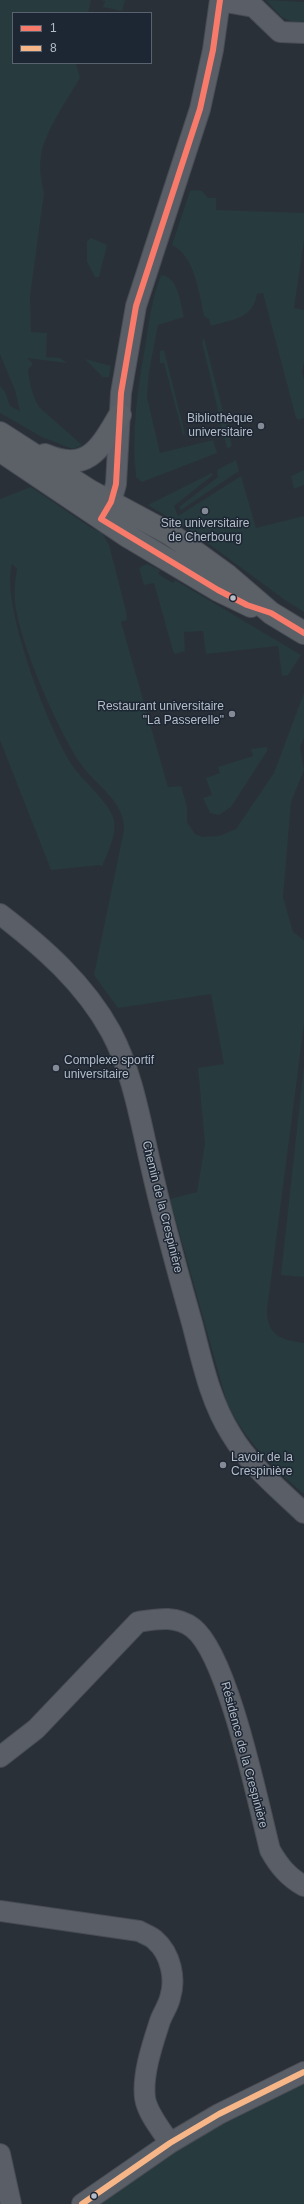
<!DOCTYPE html>
<meta charset="utf-8">
<style>
body{margin:0}
#map{position:relative;width:304px;height:2204px;overflow:hidden;background:#2a3038;font-family:Arial,sans-serif}
canvas{display:block}
.legend{position:absolute;left:12px;top:12px;width:140px;height:52px;box-sizing:border-box;background:#1d2633;border:1px solid #59626f;margin:0;padding:5px 7px;list-style:none;font-size:12px;color:#b4bcc9}
.legend li{display:flex;align-items:center;gap:8px;height:20px}
.legend b{width:20px;border:1px solid #59626f}
</style>
<div id="map">
<canvas width="304" height="2204"></canvas>
<ul class="legend">
<li><b style="height:5px;background:#f87a6a"></b>1</li>
<li><b style="height:5px;background:#f7b688"></b>8</li>
</ul>
</div>
<script>
const c = document.querySelector('canvas').getContext('2d');
c.lineJoin = 'round';
function fill(path, color) { c.fillStyle = color; c.fill(path, 'evenodd'); }
function strokePath(path, color, width, dash) { c.strokeStyle = color; c.lineWidth = width; c.lineCap = dash ? 'butt' : 'round'; c.setLineDash(dash || []); c.stroke(path); }
function write(font, color, halo, rows, align = 'center') {
  c.font = font + ' Arial,sans-serif'; c.lineWidth = 3; c.setLineDash([]); c.textBaseline = 'middle'; c.strokeStyle = halo; c.fillStyle = color; for (const [text, x, y, turn = 0] of rows) {
    c.save(); c.translate(x, y); c.rotate((+turn || 0) * Math.PI / 180); c.textAlign = isNaN(turn) ? turn : align; if (halo) c.strokeText(text, 0, 0); c.fillText(text, 0, 0); c.restore();
  }
}
const green = new Path2D(`
 M0,0H91L88,13H13V63H76L80,78C68,98 44,133 41,156C39,168 41,181 44,193L30,296L31,332L47,333L46,357L60,358L67,363L27,358L33,364L28,370C30,384 32,395 39,407L82,445L73,449L42,437L0,413V386L5,392L10,406L20,411L15,390L0,354Z
 M101,0H125L122,11L103,7L105,1Z
 M266,0L304,2V23C281,21 280,15 266,0Z
 M194,190L202,191L208,198H216V210L304,213V240L294,308L304,310V363L302,372L304,380V418L299,420L296,418L263,293L257,294C253,319 233,319 211,326L209,319L204,316C199,293 195,256 172,245L190,191Z
 M91,238L107,245L99,277H95L87,262V241Z
 M161,275C179,277 180,303 184,317L158,325L149,372L147,397L160,453L213,440L217,453L142,482L136,477C131,431 138,386 146,341C149,319 153,296 161,275Z
 M204,338L232,446L227,449L202,342Z
 M164,350L185,434L183,435L164,363H160V351Z
 M85,359L111,366L109,377H103Z
 M236,460L239,471L181,510L179,507L218,477L217,470Z
 M304,470V485L294,489L291,476Z
 M212,473L213,475L174,506L178,516L241,476L256,528L304,516V612L285,600L194,533L148,505Z
 M31,487L90,527L102,533L109,545L126,611L127,620L121,622L168,787L181,786L187,807V822L195,834L202,837L219,836L236,829L274,773L304,693V738L300,747L304,770L291,802L283,897L293,932L304,940V1024L267,1310C267,1336 282,1340 304,1343V1494C273,1467 245,1441 227,1403L170,1199L197,1192L205,1144L198,1068L224,1064L211,994L118,1008L94,975L124,830C125,801 95,785 80,763C57,728 20,644 15,603C14,592 15,580 17,569L12,564C0,603 49,732 74,768C85,783 110,803 114,820C117,835 107,854 102,867L100,865L51,870L0,740V499Z
 M147,564L160,570L158,574L173,583L175,580L301,655L288,675L282,676L278,646L206,654L203,631L184,632L185,651L174,654L154,583L144,585L139,568Z
 M267,747V751L231,807L219,815L210,813L203,798L212,795L206,778L220,773L218,767L253,756L251,749Z
 M304,1065V1277L281,1275Z
 M304,2072V2204H83Z`);
const minor = new Path2D(`
 M220,1L254,7L280,32L304,33
 M103,515L111,502L116,484L121,393L136,306L200,109L213,50L220,0
 M0,914C43,947 85,984 111,1032C132,1071 140,1119 150,1162C162,1216 177,1270 192,1323C202,1361 210,1401 231,1434C250,1466 278,1488 304,1513
 M0,1757L36,1729L138,1622C157,1619 176,1615 193,1628C228,1655 258,1803 270,1850C279,1866 288,1877 304,1886
 M0,1911L139,1931C144,1934 151,1936 155,1940C171,1954 176,1979 170,1998C168,2006 163,2013 160,2021C153,2043 142,2074 145,2098C147,2113 162,2131 170,2143
 M0,2154L11,2204
 M82,2204L170,2143L219,2114L304,2072`);
const major = new Path2D(`
 M0,433L90,491L170,534L228,576L271,613L304,633
 M7,455L129,537L218,590L251,606
 M45,455C88,474 101,447 120,415`);
const bus1 = new Path2D(`
 M220,0L213,50L200,109L136,306L121,393L116,484L111,502L101,519L218,590L247,605L271,613L304,633`);
const bus2 = new Path2D(`
 M82,2204L170,2143L219,2114L304,2072`);
const markers = [
 [261,426,4,"#848b96"],
 [205,511,4,"#848b96"],
 [233,598,3.5,"#b4bcc9"],
 [232,714,4,"#848b96"],
 [56,1068,4,"#848b96"],
 [223,1465,4,"#848b96"],
 [94,2196,3.5,"#b4bcc9"]
];
const poiNames = [
 ["Bibliothèque",253,419],
 ["universitaire",253,433],
 ["Site universitaire",205,524,"center"],
 ["de Cherbourg",205,538,"center"],
 ["Restaurant universitaire",224,707],
 ["\"La Passerelle\"",224,721],
 ["Complexe sportif",64,1061,"left"],
 ["universitaire",64,1075,"left"],
 ["Lavoir de la",231,1458,"left"],
 ["Crespinière",231,1472,"left"]
];
const streetNames = [
 ["Chemin de la Crespinière",162,1207,76],
 ["Résidence de la Crespinière",244,1755,75]
];
fill(green, '#273a3e');
strokePath(minor, '#484c53', 22);
strokePath(major, '#484c55', 24);
strokePath(minor, '#5a5e66', 20);
strokePath(major, '#5c6168', 22);
strokePath(bus1, '#f87a6a', 6);
strokePath(bus2, '#f7b688', 6);
for (const [x, y, r, color] of markers) { const dot = new Path2D(); dot.arc(x, y, r, 0, 2 * Math.PI); c.fillStyle = color; c.fill(dot); strokePath(dot, '#1d2633', 1.5); }
write('12px', '#b4bcc9', '#1d2633', poiNames, 'right');
write('12px', '#b4bcc9', '#1d2633', streetNames);
</script>
